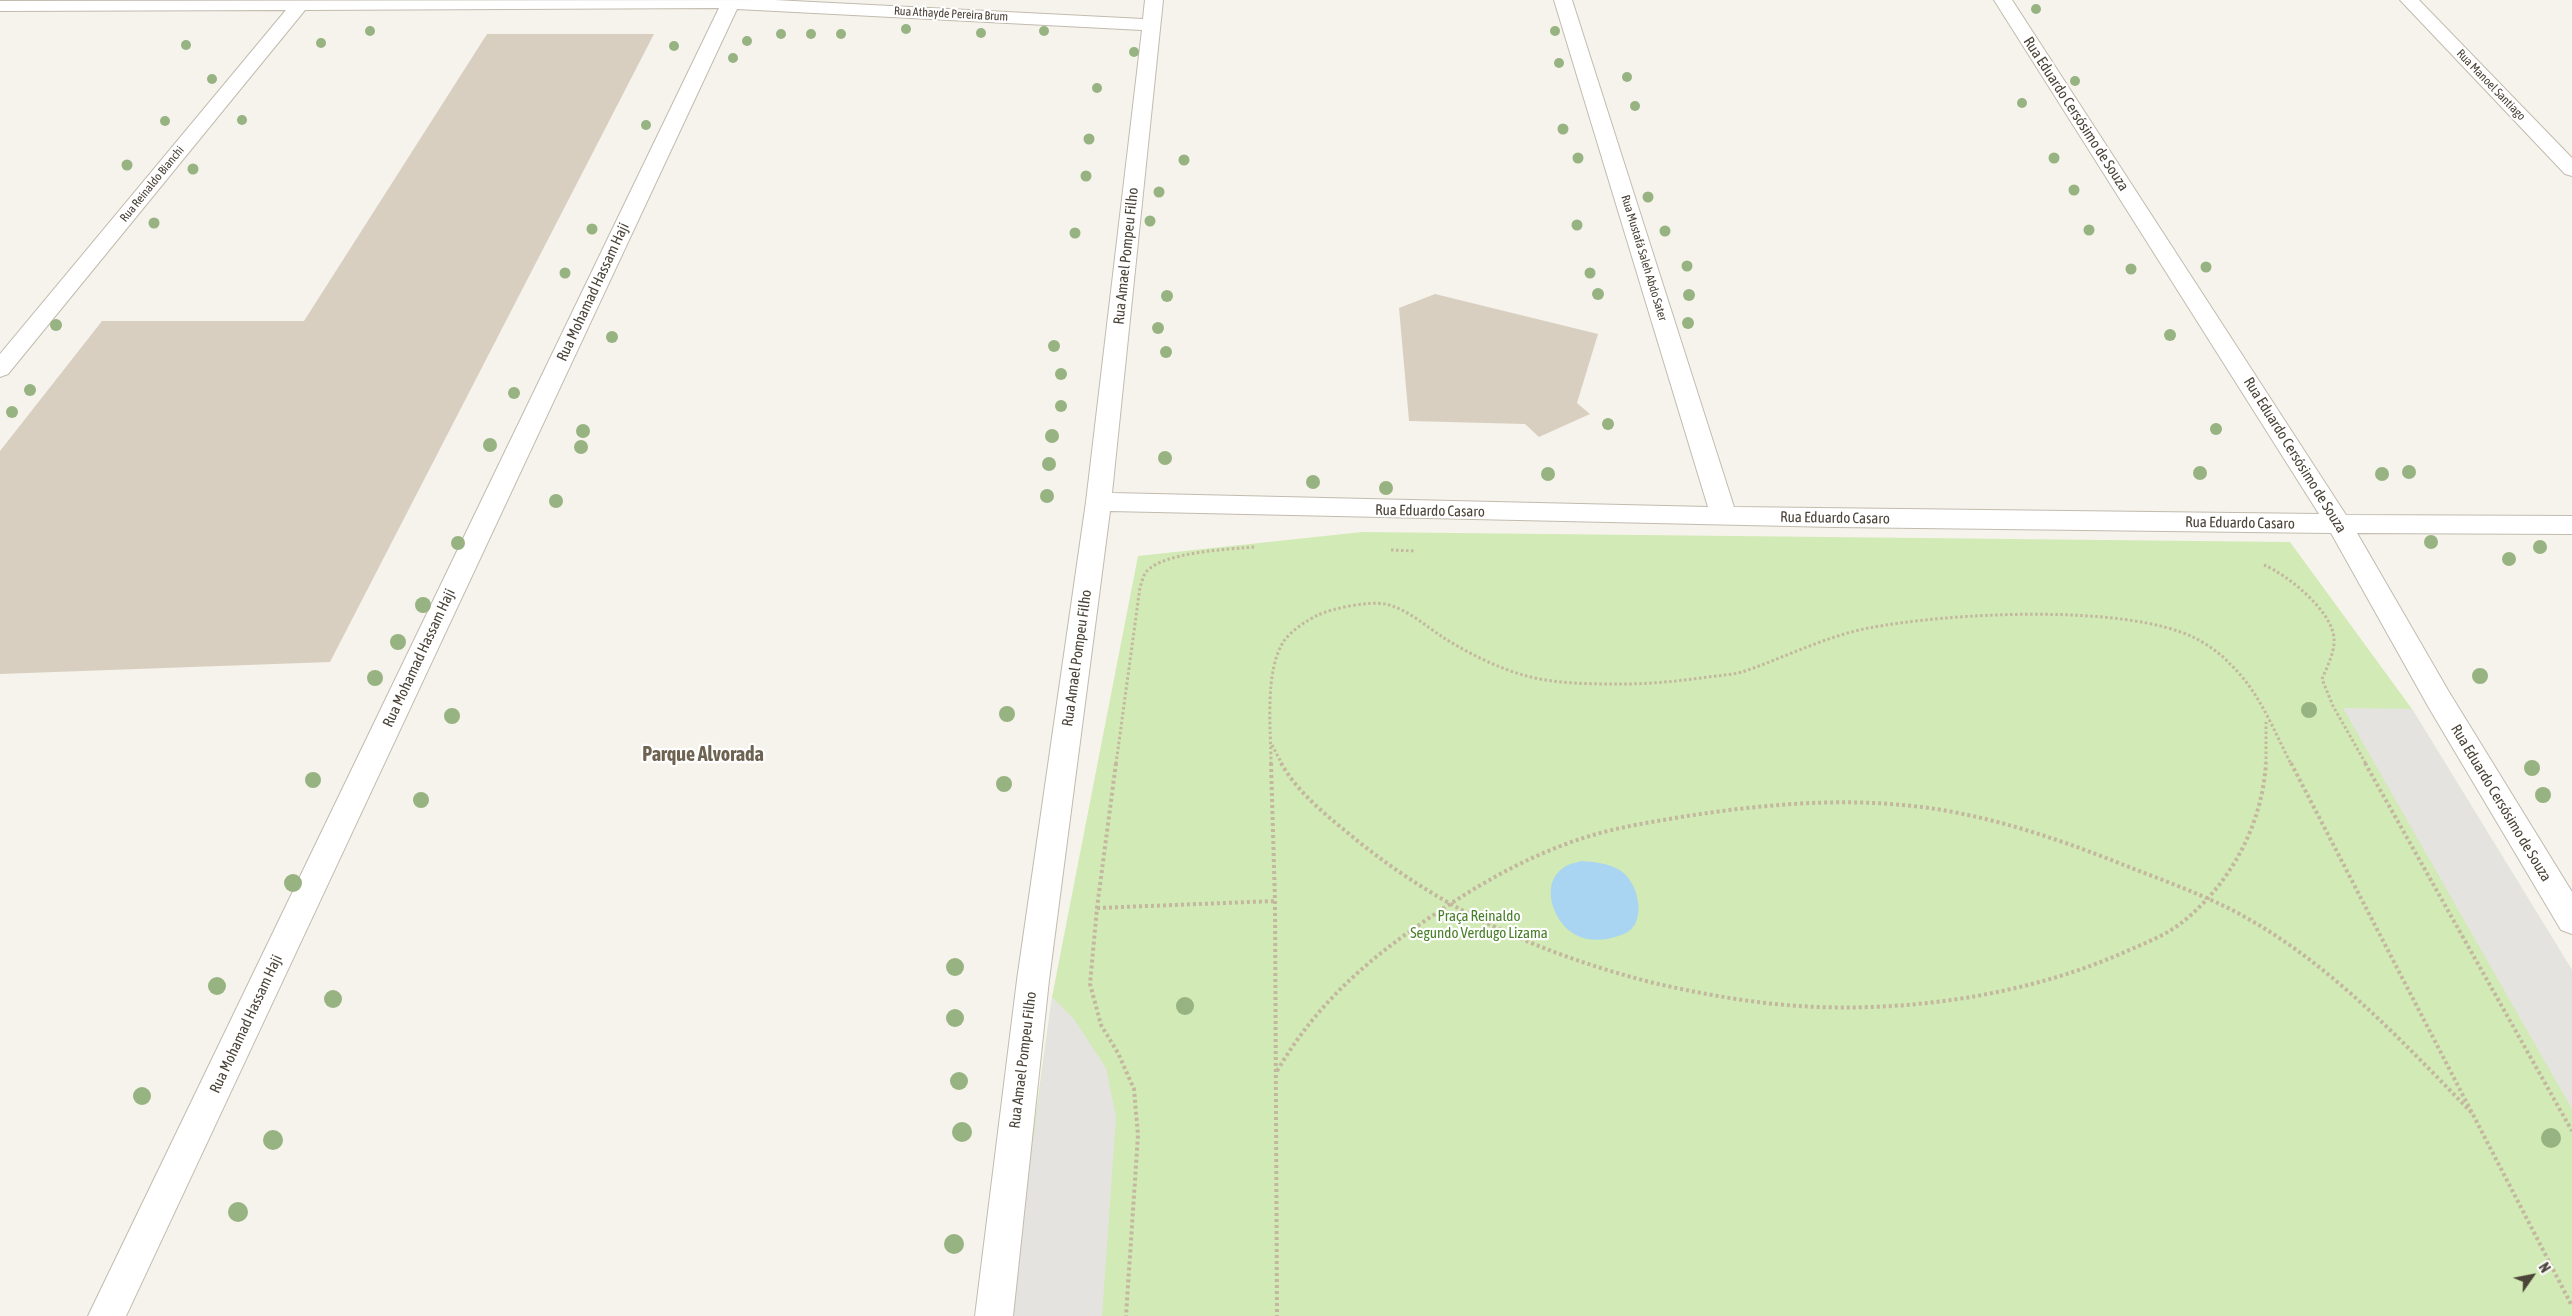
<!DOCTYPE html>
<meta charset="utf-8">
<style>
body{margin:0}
#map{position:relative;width:2572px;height:1316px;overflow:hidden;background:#f6f3ec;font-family:"Asap Condensed",sans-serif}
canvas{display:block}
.north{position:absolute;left:2507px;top:1251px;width:50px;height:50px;-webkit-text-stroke:4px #fff;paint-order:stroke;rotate:57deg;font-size:14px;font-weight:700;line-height:20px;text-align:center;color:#4b4439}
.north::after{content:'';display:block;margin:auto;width:18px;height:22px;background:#4b4439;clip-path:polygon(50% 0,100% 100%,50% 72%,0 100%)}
</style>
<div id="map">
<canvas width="2572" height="1316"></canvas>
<div class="north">N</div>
</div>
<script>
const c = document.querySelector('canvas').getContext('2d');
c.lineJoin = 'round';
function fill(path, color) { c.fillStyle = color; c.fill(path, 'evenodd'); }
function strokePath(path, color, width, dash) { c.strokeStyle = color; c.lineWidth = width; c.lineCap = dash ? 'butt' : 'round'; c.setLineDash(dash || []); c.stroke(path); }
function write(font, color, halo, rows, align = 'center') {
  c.font = font + ' "Asap Condensed",sans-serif'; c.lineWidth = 4.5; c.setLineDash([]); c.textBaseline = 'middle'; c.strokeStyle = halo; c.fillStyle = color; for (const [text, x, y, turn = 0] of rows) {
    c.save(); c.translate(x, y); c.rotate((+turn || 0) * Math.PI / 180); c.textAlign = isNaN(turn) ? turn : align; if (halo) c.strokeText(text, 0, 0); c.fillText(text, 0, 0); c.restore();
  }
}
const green = new Path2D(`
 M1362,532L2290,542L2412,709L2572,970V1316H1008L1052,997L1138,556Z`);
const parking = new Path2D(`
 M2343,708L2412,709L2572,970V1109Z
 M1052,997L1074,1019L1106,1068L1116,1117L1102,1316H1010Z`);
const water = new Path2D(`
 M1581,861C1594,862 1609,863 1621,871C1639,883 1648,924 1624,934C1609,940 1591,943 1576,935C1554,924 1539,885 1563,868C1568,864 1575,863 1581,861Z`);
const building = new Path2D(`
 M487,34H654L330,662L0,674V451L102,321H304Z
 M1435,294L1598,334L1577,403L1590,414L1539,437L1525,424L1409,421L1399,308Z`);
const pathFar1 = new Path2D(`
 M1391,550L1415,551
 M2264,565C2288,575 2332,611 2334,638C2335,652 2327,667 2322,679L2333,706L2366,764
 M1272,745L1282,764
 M1116,764L1140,587C1142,582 1143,576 1146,572C1163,552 1229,549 1255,547
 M1271,764C1271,730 1264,671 1284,641C1291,631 1307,620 1318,615C1333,608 1369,601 1385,604C1406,608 1427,627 1444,638C1468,653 1496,667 1523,675C1554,684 1590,684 1622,684C1651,684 1679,681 1708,677C1721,675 1734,675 1745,671C1786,657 1826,636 1869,628C1946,613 2125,603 2195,638C2207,644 2221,654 2230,664C2259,691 2273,729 2291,764
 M2266,764V722`);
const path = new Path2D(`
 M1116,763L1097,908L1090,984L1101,1025L1118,1053L1134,1089L1138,1135L1126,1316
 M1271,763L1275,901L1277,1316
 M1281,763C1299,795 1331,819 1359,842C1448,913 1544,955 1654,983C1702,994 1751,1003 1799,1006C1907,1013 2029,995 2127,951C2145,943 2164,936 2180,924C2230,885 2262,826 2266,763
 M2291,763L2572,1306
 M2365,763L2572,1131
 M1097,908L1275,901
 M1277,1071C1317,1003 1368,959 1432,916C1475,887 1517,862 1566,844C1605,829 1645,823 1687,816C1771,803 1857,796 1942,810C2008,821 2072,844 2134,869C2168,882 2203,895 2236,912C2328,961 2400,1039 2472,1113`);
const minor = new Path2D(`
 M774,0L1143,19L1145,0H1163L1112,493L1708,507L1554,0H1572L1734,507L2319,514L1994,0H2012L2346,515L2572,516V534L2357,533L2449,692L2572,892V934L2561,930L2429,708L2331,533L1835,527L1110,511L1049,980L1013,1316H975L1017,980L1086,502L1142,30L737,9L126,1316H88L719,8L305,10L8,374L0,377V354L286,10L0,11V1Z
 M2400,0H2419L2572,158V176L2565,174Z`);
const trees = [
 [2036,9,5],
 [906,29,5],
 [370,31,5],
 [1044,31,5],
 [1555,31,5],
 [981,33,5],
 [781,34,5],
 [811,34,5],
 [841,34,5],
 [747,41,5],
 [321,43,5],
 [186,45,5],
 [674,46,5],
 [1134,52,5],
 [733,58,5],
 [1559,63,5],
 [1627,77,5],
 [212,79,5],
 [2075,81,5],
 [1097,88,5],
 [2022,103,5],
 [1635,106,5],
 [242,120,5],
 [165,121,5],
 [646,125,5],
 [1563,129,5.5],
 [1089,139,5.5],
 [1578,158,5.5],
 [2054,158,5.5],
 [1184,160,5.5],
 [127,165,5.5],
 [193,169,5.5],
 [1086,176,5.5],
 [2074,190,5.5],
 [1159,192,5.5],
 [1648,197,5.5],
 [1150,221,5.5],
 [154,223,5.5],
 [1577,225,5.5],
 [592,229,5.5],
 [2089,230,5.5],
 [1665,231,5.5],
 [1075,233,5.5],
 [1687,266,5.5],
 [2206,267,5.5],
 [2131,269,5.5],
 [565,273,5.5],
 [1590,273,5.5],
 [1598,294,6],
 [1689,295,6],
 [1167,296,6],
 [1688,323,6],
 [56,325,6],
 [1158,328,6],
 [2170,335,6],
 [612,337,6],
 [1054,346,6],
 [1166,352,6],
 [1061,374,6],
 [30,390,6],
 [514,393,6],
 [1061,406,6],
 [12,412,6],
 [1608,424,6],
 [2216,429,6],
 [583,431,7],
 [1052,436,7],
 [490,445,7],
 [581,447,7],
 [1165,458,7],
 [1049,464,7],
 [2409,472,7],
 [2200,473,7],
 [1548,474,7],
 [2382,474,7],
 [1313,482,7],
 [1386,488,7],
 [1047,496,7],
 [556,501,7],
 [2431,542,7],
 [458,543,7],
 [2540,547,7],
 [2509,559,7],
 [423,605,8],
 [398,642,8],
 [2480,676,8],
 [375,678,8],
 [2309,710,8],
 [1007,714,8],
 [452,716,8],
 [2532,768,8],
 [313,780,8],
 [1004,784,8],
 [2543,795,8],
 [421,800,8],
 [293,883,9],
 [955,967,9],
 [217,986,9],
 [333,999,9],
 [1185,1006,9],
 [955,1018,9],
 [959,1081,9],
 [142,1096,9],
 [962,1132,10],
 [2551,1138,10],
 [273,1140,10],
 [238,1212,10],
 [954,1244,10]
];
const farStreetnames = [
 ["Rua Athayde Pereira Brum",951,14,3],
 ["Rua Manoel Santiago",2491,85,46],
 ["Rua Reinaldo Bianchi",152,184,-51],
 ["Rua Mustafá Saleh Abdo Sater",1644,258,73]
];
const streetNames = [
 ["Rua Eduardo Cersósimo de Souza",2076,114,57],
 ["Rua Amael Pompeu Filho",1126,256,-84],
 ["Rua Mohamad Hassam Haji",593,292,-65],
 ["Rua Eduardo Cersósimo de Souza",2295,455,58],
 ["Rua Eduardo Casaro",1430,511,1],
 ["Rua Eduardo Casaro",1835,518,1],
 ["Rua Eduardo Casaro",2240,523,1],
 ["Rua Mohamad Hassam Haji",419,658,-65],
 ["Rua Amael Pompeu Filho",1077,658,-82],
 ["Rua Eduardo Cersósimo de Souza",2501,803,59],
 ["Rua Mohamad Hassam Haji",246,1024,-65],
 ["Rua Amael Pompeu Filho",1023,1060,-83]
];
const parkNames = [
 ["Praça Reinaldo",1479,916],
 ["Segundo Verdugo Lizama",1479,933]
];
const districtNames = [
 ["Parque Alvorada",703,755]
];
fill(green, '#d2eab5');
fill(parking, '#e5e3e0');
fill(water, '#a9d4f2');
fill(building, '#d8cfc1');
strokePath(minor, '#c2bbae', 2);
strokePath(pathFar1, '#c4b79f', 3, [2.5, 2.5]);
strokePath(path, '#c4b79f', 4, [3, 3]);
fill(minor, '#fff');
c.fillStyle = '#97b381';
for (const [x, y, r] of trees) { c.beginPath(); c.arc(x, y, r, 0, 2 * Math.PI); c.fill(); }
write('12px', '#4b4439', '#fff', farStreetnames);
write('15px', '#4b4439', '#fff', streetNames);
write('15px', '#4a7f2a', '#fff', parkNames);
write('bold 20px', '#6e6250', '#fff', districtNames);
</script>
